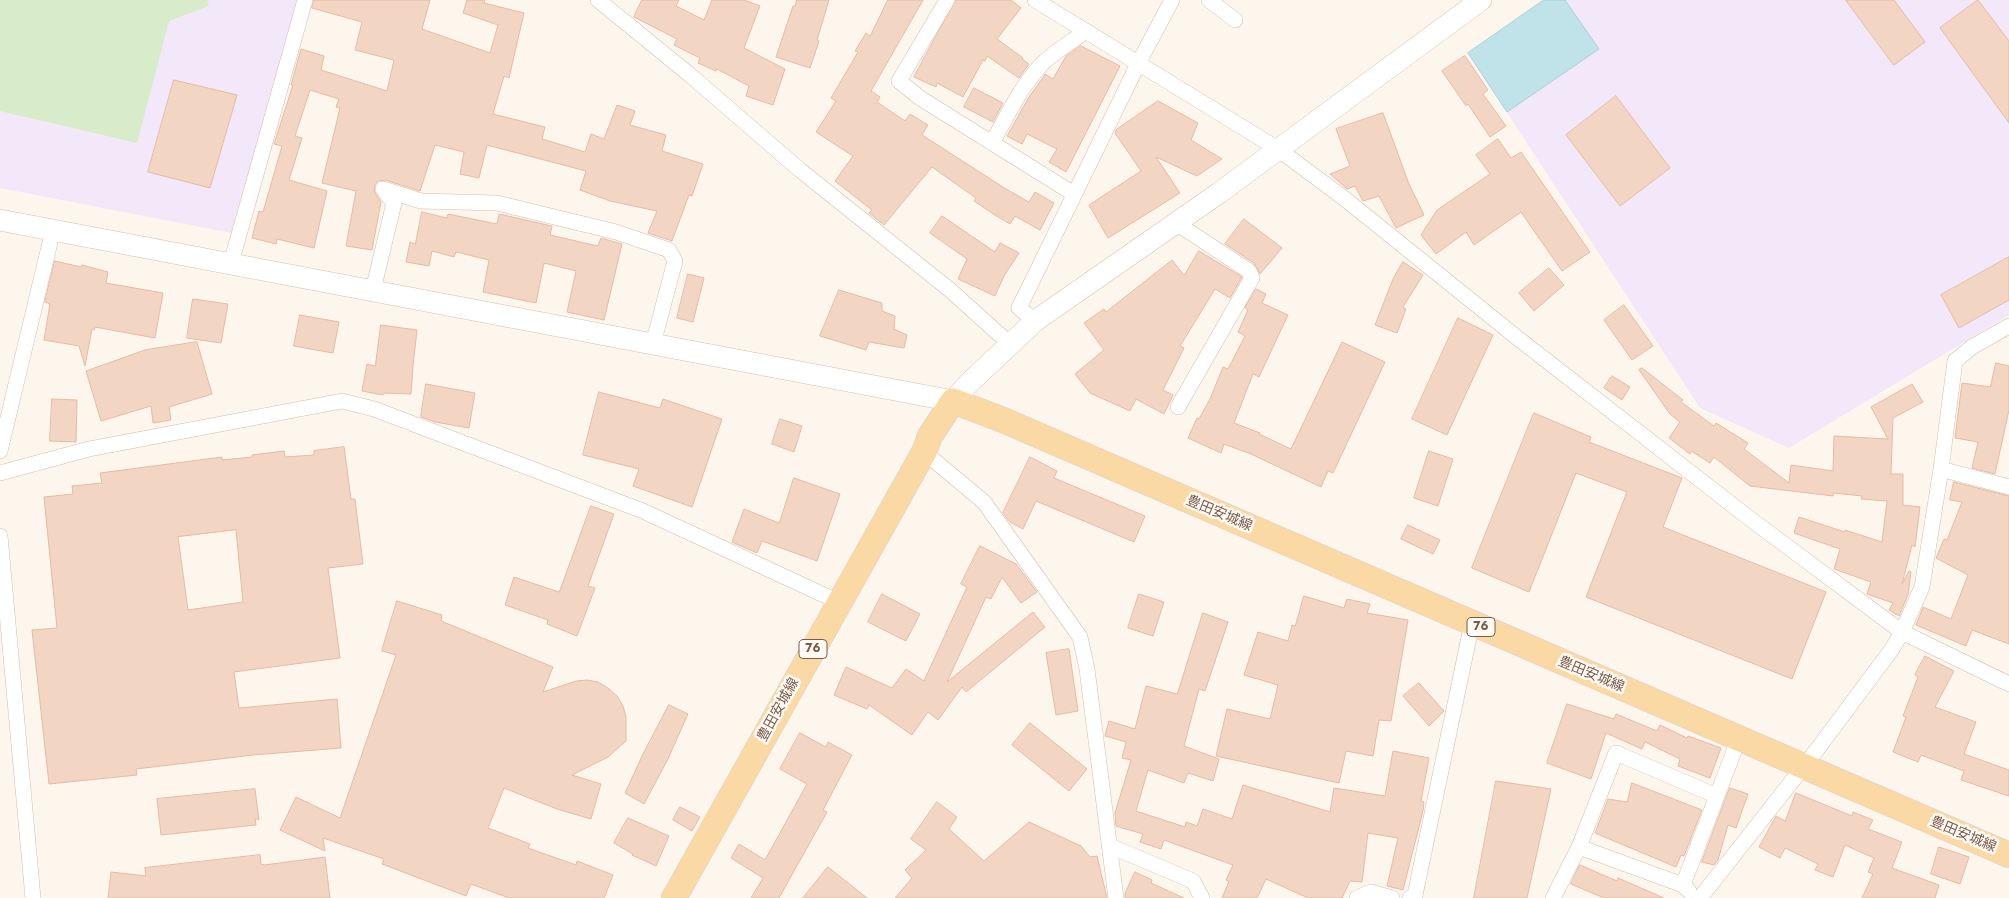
<!DOCTYPE html>
<meta charset="utf-8">
<style>
body{margin:0}
canvas{display:block;background:#fdf6ec}
</style>
<canvas width="2009" height="898"></canvas>
<script>
const c = document.querySelector('canvas').getContext('2d');
c.lineJoin = 'round';
function fill(path, color) { c.fillStyle = color; c.fill(path, 'evenodd'); }
function strokePath(path, color, width, dash) { c.strokeStyle = color; c.lineWidth = width; c.lineCap = dash ? 'butt' : 'round'; c.setLineDash(dash || []); c.stroke(path); }
function write(font, color, halo, rows, align = 'center') {
  c.font = font + ' Jost,"Noto Sans JP",sans-serif'; c.lineWidth = 5; c.setLineDash([]); c.textBaseline = 'middle'; c.strokeStyle = halo; c.fillStyle = color; for (const [text, x, y, turn = 0] of rows) {
    c.save(); c.translate(x, y); c.rotate((+turn || 0) * Math.PI / 180); c.textAlign = isNaN(turn) ? turn : align; if (halo) c.strokeText(text, 0, 0); c.fillText(text, 0, 0); c.restore();
  }
}
const education = new Path2D(`
 M0,0H298L231,233L0,188Z
 M1543,0H2009V315L1789,448L1700,408L1468,53Z`);
const green = new Path2D(`
 M0,0H207L209,6L169,21L137,143L0,111Z`);
const water = new Path2D(`
 M1544,0H1565L1599,49L1507,112L1468,53Z`);
const building = new Path2D(`
 M314,0H430L422,29L490,53L498,25L463,13L467,0H485L484,3L524,13L509,78L504,76L493,114L545,127L542,139L585,152L591,134L604,139L617,105L635,111L630,125L666,135L662,151L703,164L692,196L689,195L672,241L648,233L657,211L610,201L580,190L586,171L487,145L479,178L460,174L464,152L435,145L420,191L385,180L378,181L375,185L374,191L381,202L372,250L346,246L356,191L322,183L340,108L336,107L339,99L310,90L295,136L302,138L289,180L327,191L314,248L277,239L276,244L252,238L259,211L263,212L282,146L274,144L293,85H291L301,49L324,56L321,70L387,91L394,60L355,50L362,22L312,8Z
 M642,0H679L676,6L704,20L712,0H744L760,6L744,48L785,69L773,105L746,96L749,86L717,69L716,71L698,63L700,58L674,45L677,39L636,18L634,17Z
 M797,0H829L817,40L819,41L810,68L776,57L793,6H795Z
 M888,0H923L871,91L880,97L877,102L905,121L910,114L928,125L922,135L1006,189L1029,202L1035,192L1054,203L1040,230L1015,216L1010,224L995,215L974,201L976,198L932,167L884,225L869,213L872,210L835,181L853,156L816,132L836,101L831,98L858,52L855,51L866,33L870,36Z
 M956,0H1011L1021,8L997,39L1023,58L1022,59L1029,64L1019,78L987,56L985,61L983,60L963,97L937,83L936,87L914,77Z
 M1846,0H1894L1925,42L1894,65Z
 M1978,0L2009,41V123L1940,28Z
 M1081,46L1120,66L1066,172L1049,162L1057,149L1027,134L1022,144L1007,136L1029,97L1042,79L1045,74L1053,79L1066,56Z
 M1465,56L1488,90L1483,94L1506,126L1490,137L1468,104L1466,106L1442,71Z
 M174,80L237,95L210,188L148,172Z
 M974,88L1003,103L993,122L964,107Z
 M1616,96L1670,168L1620,206L1566,135Z
 M1158,101L1198,123L1191,140L1222,159L1197,176L1156,157L1180,193L1108,238L1089,205L1141,171L1115,133L1116,130Z
 M1383,113L1409,184L1424,215L1396,228L1379,196L1363,201L1355,186L1347,189L1330,174L1350,166L1336,129Z
 M1498,139L1511,158L1521,152L1590,252L1562,271L1521,212L1474,245L1466,232L1436,254L1421,235L1437,210L1490,174L1476,155Z
 M422,212L447,218L448,214L497,224L499,214L552,226L550,235L598,246L601,238L622,244L604,320L567,312L576,271L544,263L536,303L483,292L489,260L456,252L454,257L432,251L429,266L406,262L410,242L415,244Z
 M942,216L995,252L1000,243L1019,253L1004,276L995,296L958,279L967,259L930,233Z
 M1244,219L1282,248L1260,274L1254,263L1225,244Z
 M1199,251L1242,277L1230,298L1215,289L1180,346L1184,348L1163,390L1173,395L1164,414L1136,399L1130,411L1090,393L1075,374L1104,350L1084,323L1104,309L1106,312L1172,260L1184,275Z
 M2009,257V300L1959,328L1941,295Z
 M55,261L81,267L82,265L108,272L106,283L163,293L155,338L95,327L94,330L92,329L85,366L79,346L44,340L50,304L45,302Z
 M1403,262L1423,275L1403,307L1406,309L1397,333L1375,325L1393,279Z
 M1549,268L1564,285L1534,311L1519,293Z
 M688,274L704,278L693,322L677,318Z
 M1256,289L1266,294L1262,303L1288,315L1259,377L1253,374L1234,423L1260,433L1259,434L1291,449L1342,342L1385,362L1333,473L1328,471L1321,487L1251,454L1224,444L1221,453L1188,438L1197,418L1199,419L1210,399L1223,367L1228,369L1245,336L1238,332L1248,310L1245,308Z
 M839,290L882,303V311L895,316L894,329L907,335L904,348L869,342L866,350L820,336Z
 M193,299L228,304L221,343L187,338Z
 M1624,305L1653,346L1632,360L1604,320Z
 M300,315L339,322L333,353L294,346Z
 M1458,318L1493,335L1447,435L1412,419Z
 M381,325L417,330L413,366L411,394L384,393L383,395L362,391L367,364L375,366Z
 M197,342L212,394L169,407L171,420L153,423L151,406L101,421L86,371L145,350Z
 M1996,363L2009,366V410L1995,474L1972,468L1978,442L1955,438L1962,383L1990,387Z
 M1642,368L1683,400L1681,402L1714,426L1716,423L1748,443L1744,449L1789,483L1791,465L1833,471L1834,436L1888,439L1871,407L1912,384L1923,402L1893,418L1891,474H1903V505L1920,507L1915,547L1912,545L1902,584L1909,571L1911,572L1908,595L1899,616L1889,610L1893,603L1867,594L1871,582L1834,569L1840,549L1794,533L1799,517L1845,532V530L1882,542L1887,501L1861,499L1862,496L1834,493L1833,496L1750,486L1714,457L1710,463L1691,451L1690,454L1669,438L1680,422L1670,414L1639,370Z
 M1612,376L1630,387L1622,400L1604,388Z
 M426,384L475,393L469,428L435,422L421,417Z
 M599,392L660,408L663,399L722,419L692,507L633,486L639,469L583,455Z
 M52,399L77,400L76,442L50,441Z
 M1534,413L1591,437L1589,442L1682,478L1663,527L1826,592L1792,679L1586,597L1627,492L1576,473L1529,592L1472,568Z
 M780,419L802,426L794,452L772,444Z
 M344,447L351,499H355L363,564L328,568L340,658L234,672L239,708L337,699L341,748L253,755L136,769L137,775L49,784L32,630L57,628L44,497L73,494L72,486L102,483L100,473L222,457V460L252,457V455L284,451L285,457L314,455V451ZM236,530L243,602L188,610L178,537Z
 M1429,451L1453,459L1438,506L1414,498Z
 M1030,457L1057,471L1054,478L1145,516L1134,542L1036,501L1023,529L1010,522L1003,513Z
 M794,478L840,494L817,561L762,541L757,553L732,542L744,509L779,523Z
 M1954,482L2009,496V644L1972,630L1966,646L1916,625L1923,607L1951,619L1968,575L1936,558L1944,539L1947,540L1962,502L1950,500Z
 M591,506L614,514L588,586L595,588L577,636L547,624L548,620L505,605L514,577L559,592Z
 M1408,525L1440,540L1433,554L1401,539Z
 M980,546L1016,564L1037,592L1021,603L1002,577L991,599L986,597L947,682L1033,612L1045,627L966,692L962,687L938,720L928,712L912,735L869,705L867,709L834,695L846,667L892,688L906,669L924,681L967,587L961,584Z
 M882,594L920,614L906,641L868,622Z
 M1139,594L1164,602L1153,636L1128,628Z
 M1304,596L1344,608L1347,599L1370,604L1367,613L1408,620L1391,721L1379,720L1373,756L1346,751L1339,783L1216,756L1227,709L1270,719L1278,685L1244,675L1258,632L1288,641L1292,625L1295,626Z
 M397,601L442,615L441,621L553,667L543,692L576,681L587,680L598,682L608,688L617,696L623,706L626,717V741L608,757L572,775L601,784L591,819L557,809L504,788L488,828L530,844L528,848L576,865L577,861L613,875L604,898H509L471,884L466,896L382,864L384,859L323,838L325,851L280,830L296,797L340,818L396,655L382,651Z
 M1203,613L1228,622L1205,691L1199,689L1184,746L1219,759L1213,781L1188,773L1184,783L1148,770L1136,811L1185,827L1186,822L1197,826L1203,809L1232,819L1243,785L1330,812L1334,788L1385,796L1393,751L1429,758L1421,801L1424,802L1423,811L1403,890L1387,886L1398,838L1368,833L1362,882L1350,881L1342,898H1308L1266,879L1257,898H1222L1229,881L1226,880L1233,865L1164,840L1161,849L1140,842L1143,834L1116,826L1115,813L1131,760L1122,758L1126,742L1105,736L1109,721L1135,729L1146,686L1177,694Z
 M1069,649L1078,711L1056,715L1046,653Z
 M1925,656L1954,671L1935,707L1976,722L1964,754L2009,770V796L1961,780L1964,771L1921,755L1918,762L1893,752L1906,717L1903,716L1918,677L1915,675Z
 M1419,683L1444,711L1429,726L1403,696Z
 M1567,704L1614,719L1616,714L1657,731L1660,725L1687,738L1688,736L1721,748L1710,778L1678,766L1680,759L1645,742L1642,749L1606,733L1591,779L1547,763Z
 M669,705L688,714L668,759L644,804L625,793L644,752Z
 M1030,723L1087,769L1069,791L1012,745Z
 M800,733L826,747L828,742L852,755L823,810L827,812L779,898H751L763,878L731,858L739,844L765,860L807,784L780,769Z
 M1496,781L1551,789L1527,898H1474Z
 M1632,783L1702,810L1684,856L1681,855L1676,867L1595,833L1608,799L1627,802Z
 M1730,788L1748,794L1736,828L1728,825L1718,860L1714,865L1702,862Z
 M255,789L259,820L255,818L256,825L161,835L157,799Z
 M1796,793L1852,816L1853,812L1873,820L1868,829L1902,842L1892,868L1939,885L1935,898H1862L1873,874L1868,872L1874,858L1845,845L1833,877L1815,870L1818,864L1785,848L1780,858L1759,847L1776,816L1785,821Z
 M937,802L957,817L949,829L984,861L1029,822L1081,846L1090,857L1097,856L1107,898H895L912,878L905,870L926,850L911,839Z
 M680,807L700,817L692,831L673,820Z
 M628,818L669,836L656,866L632,855L633,854L614,843Z
 M1939,847L1969,857L1960,884L1931,874Z
 M260,855L261,864L264,865L325,857L330,898H108L111,872L146,876L145,868Z
 M1580,865L1617,881L1618,878L1664,898H1604L1571,884Z
 M828,867L867,898H803Z
 M1135,872L1152,880L1151,883L1184,898H1125V894Z`);
const street = new Path2D(`
 M598,0L690,75L800,170L950,290L1010,344
 M947,0L899,81L920,98L1074,194
 M1035,0L1278,149L1345,199L1520,340L1749,518L1902,632L2009,684
 M1209,0L1235,20
 M992,143C1007,116 1021,86 1042,64C1055,51 1071,42 1086,31
 M383,189L421,201L497,203L616,232L669,250L675,261L653,344
 M1176,223L1249,271L1252,278L1178,407
 M231,263L305,0
 M373,290L394,203L383,189
 M1035,321L1019,308L1138,64L1172,0
 M0,451L53,230
 M924,452L984,502L1080,637L1087,669L1116,898
 M1941,469L2009,487
 M0,473L89,449L342,401L374,409L643,511L839,602
 M0,536L33,898
 M1110,846L1193,881L1202,898
 M1683,885L1579,847L1616,753L1717,796
 M1689,891L1683,885L1739,738
 M1357,898L1371,892L1392,898
 M1410,898L1415,895L1472,623
 M1553,898L1579,847
 M1700,898L1819,747L1892,649L1902,632L1922,587L1941,469L1955,361L1972,347L2009,326`);
const secondary = new Path2D(`
 M0,220L953,401L969,383L1035,321L1219,193L1481,0`);
const primary = new Path2D(`
 M674,898L924,452L930,436L953,401L1003,420L2009,855`);
const shields = [
 [1481,627,28],
 [813,649,28]
];
const shieldNames = [
 ["76",1481,627],
 ["76",813,649]
];
const streetNames = [
 ["豊田安城線",1219,514,23],
 ["豊田安城線",1591,675,23],
 ["豊田安城線",779,710,-61],
 ["豊田安城線",1963,835,23]
];
fill(education, '#f3e8fa');
fill(green, '#d8ecc9');
fill(water, '#bfe3e8');
strokePath(water, '#a5d3da', 1);
fill(building, '#f3d5c3');
strokePath(building, '#e6bba3', 1);
strokePath(street, '#d1beb0', 16);
strokePath(secondary, '#d6c0b0', 22);
strokePath(primary, '#dad1cd', 26);
strokePath(street, '#fff', 15);
strokePath(secondary, '#fff', 21);
strokePath(primary, '#fbd9a5', 25);
for (const [x, y, w] of shields) { const box = new Path2D(); box.roundRect(x - w / 2, y - 9.5, w, 19, 4); c.fillStyle = '#fffaf3'; c.fill(box); strokePath(box, '#7a5c4d', 1); }
write('bold 12px', '#7a5c4d', null, shieldNames);
write('14px', '#7a5c4d', '#fffaf3', streetNames);
</script>
